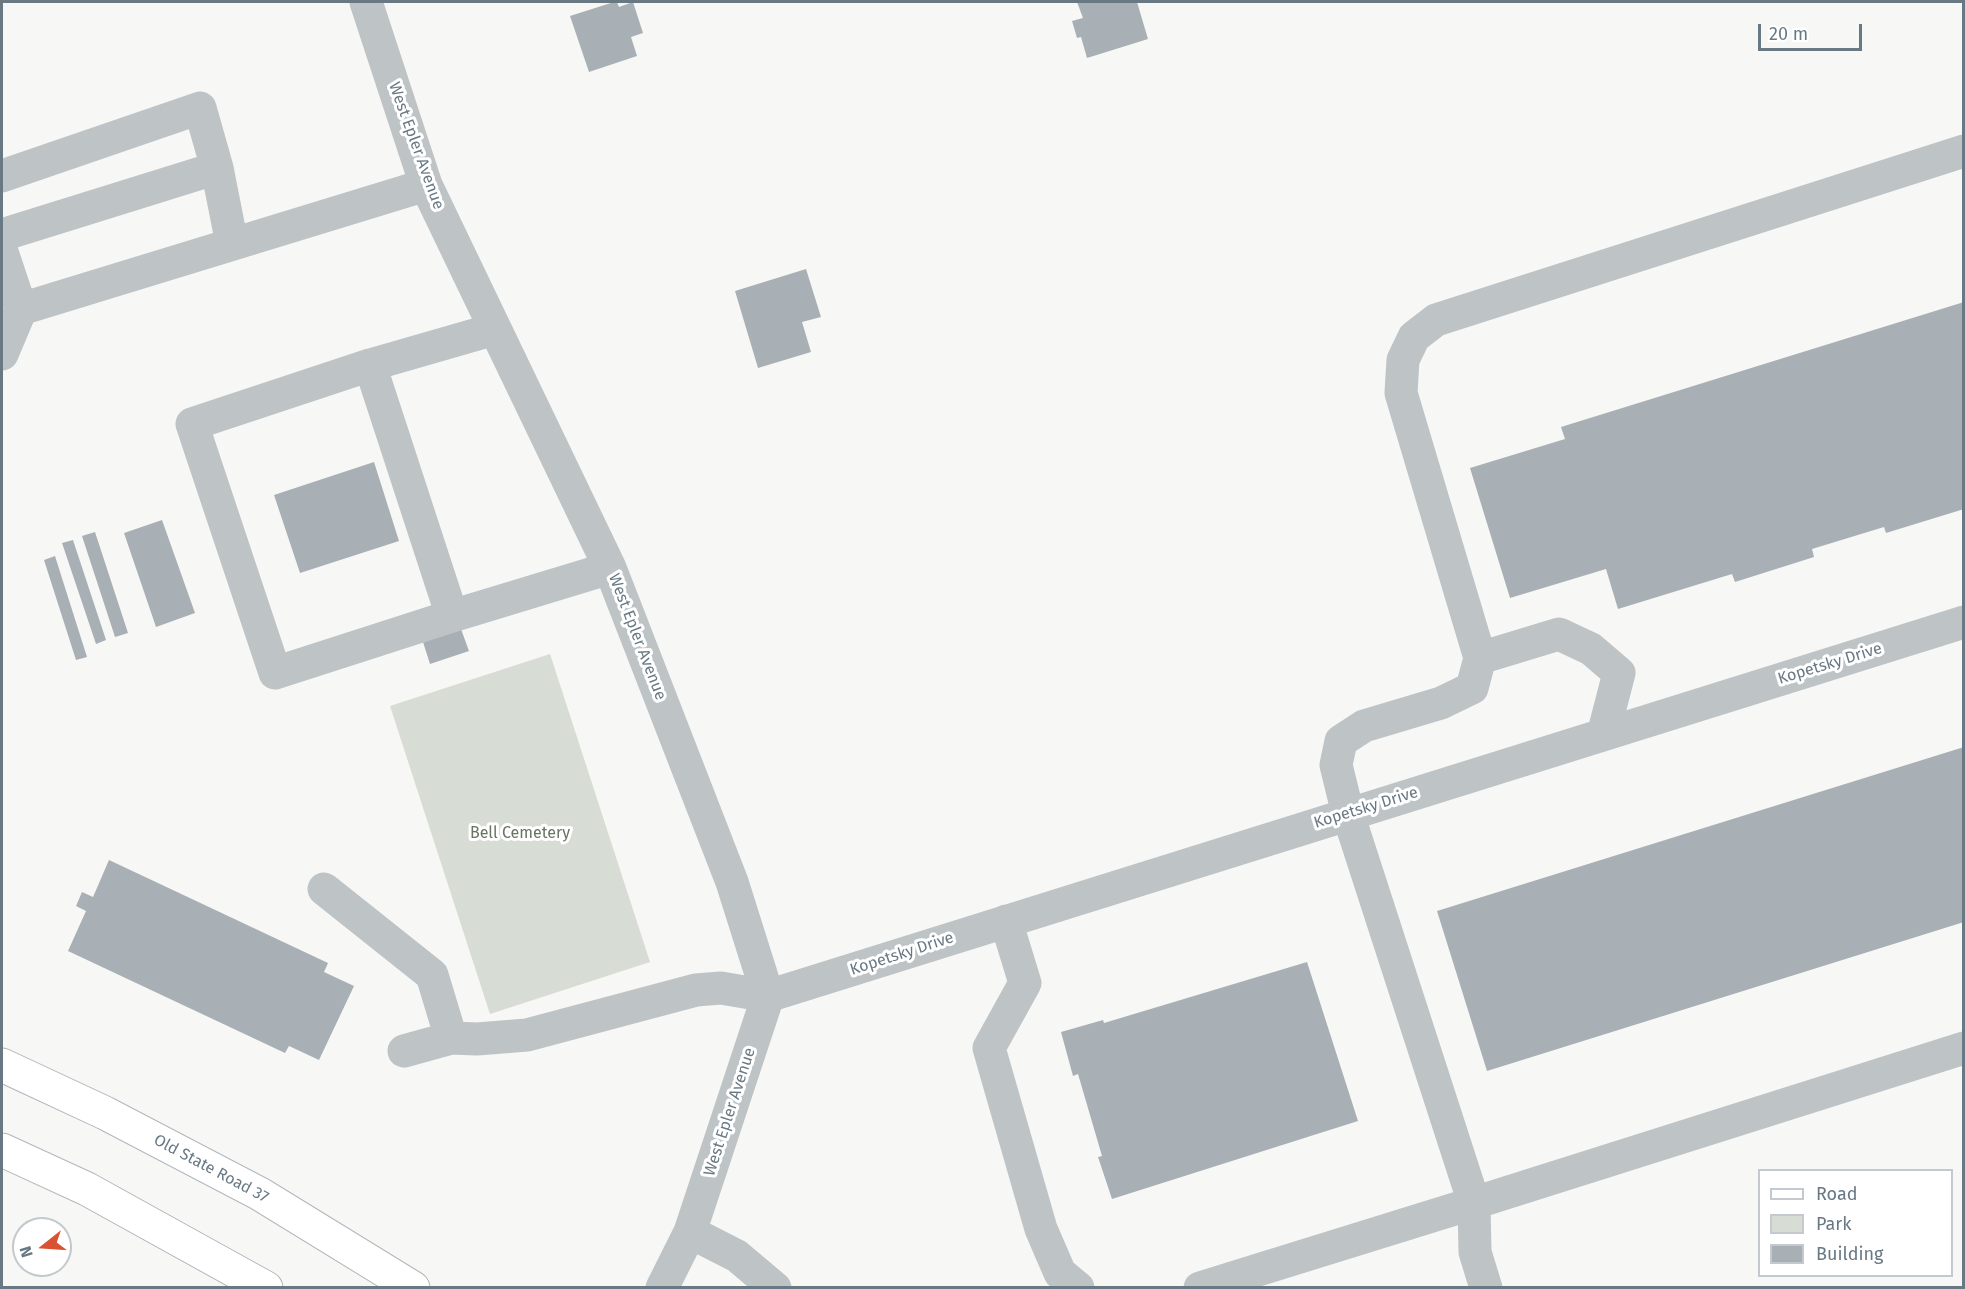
<!DOCTYPE html>
<style>
body{margin:0}
#map{position:relative;width:1965px;height:1289px;overflow:hidden;background:#f7f7f5;font-family:"Fira Sans",sans-serif}
canvas{display:block}
.frame{position:absolute;inset:0;border:3px solid #687984;pointer-events:none}
.legend{position:absolute;left:1758px;top:1169px;width:195px;height:108px;box-sizing:border-box;background:#fff;border:2px solid #c3c9ce;margin:0;padding:8px 10px;list-style:none;font-size:18px;color:#687984}
.legend li{display:flex;align-items:center;gap:12px;height:30px}
.legend b{width:30px;border:2px solid #c3c9ce}
.north{position:absolute;left:12px;top:1217px;width:60px;height:60px;box-sizing:border-box;background:#fff;border:2px solid #c3c9ce;border-radius:50%;rotate:253deg;font-size:16px;font-weight:700;line-height:24px;text-align:center;color:#687984}
.north::after{content:'';display:block;margin:auto;width:21px;height:27px;background:#d95233;clip-path:polygon(50% 0,100% 100%,50% 72%,0 100%)}
.scale{position:absolute;left:1758px;top:24px;width:104px;height:27px;box-sizing:border-box;border:3px solid #687984;border-top:0;padding-left:8px;font-size:18px;line-height:21px;white-space:nowrap;color:#687984;-webkit-text-stroke:4px #fff;paint-order:stroke}
</style>
<div id="map">
<canvas width="1965" height="1289"></canvas>
<div class="frame"></div>
<ul class="legend">
<li><b style="height:8px;background:#fff"></b>Road</li>
<li><b style="height:16px;background:#d7dcd4"></b>Park</li>
<li><b style="height:16px;background:#a8b0b5"></b>Building</li>
</ul>
<div class="north">N</div>
<div class="scale">20 m</div>
</div>
<script>
const c = document.querySelector('canvas').getContext('2d');
c.lineJoin = 'round';
function fill(path, color) { c.fillStyle = color; c.fill(path, 'evenodd'); }
function strokePath(path, color, width, dash) { c.strokeStyle = color; c.lineWidth = width; c.lineCap = dash ? 'butt' : 'round'; c.setLineDash(dash || []); c.stroke(path); }
function write(font, color, halo, rows, align = 'center') {
  c.font = font + ' "Fira Sans",sans-serif'; c.lineWidth = 6; c.setLineDash([]); c.textBaseline = 'middle'; c.strokeStyle = halo; c.fillStyle = color; for (const [text, x, y, turn = 0] of rows) {
    c.save(); c.translate(x, y); c.rotate((+turn || 0) * Math.PI / 180); c.textAlign = isNaN(turn) ? turn : align; if (halo) c.strokeText(text, 0, 0); c.fillText(text, 0, 0); c.restore();
  }
}
const green = new Path2D(`
 M550,654L650,962L490,1014L390,706Z`);
const building = new Path2D(`
 M614,2H617L619,7L633,2L643,33L631,37L637,56L589,72L570,16Z
 M1077,2H1137L1148,39L1087,58L1081,37L1077,38L1072,21L1083,18Z
 M806,269L821,317L802,322L811,352L758,368L735,291Z
 M1964,302V509L1886,533L1884,527L1812,549L1814,557L1735,582L1732,574L1618,609L1606,569L1510,598L1470,468L1565,439L1561,427Z
 M374,462L399,541L300,573L274,495Z
 M162,520L195,613L156,627L124,533Z
 M95,532L128,633L115,637L82,536Z
 M73,540L106,640L96,644L62,543Z
 M55,556L87,657L76,660L44,560Z
 M461,629L469,651L430,664L423,642Z
 M1964,747V922L1487,1071L1437,911Z
 M109,860L328,963L324,972L354,986L319,1060L289,1046L285,1053L68,951L86,911L76,906L82,892L93,897Z
 M1307,962L1358,1121L1112,1199L1098,1157L1102,1156L1078,1074L1073,1076L1061,1032L1103,1020L1104,1023Z`);
const minor = new Path2D(`
 M366,2L426,185L610,568L732,882L768,996L690,1232L662,1288
 M1964,151L1436,320L1414,337L1403,360L1401,393L1480,658L1472,688L1441,703L1364,726L1341,741L1336,765L1348,814L1474,1203L1964,1048
 M2,176L200,108L217,168
 M2,235L217,168L232,244
 M2,252L21,309
 M495,329L370,365L192,424L275,673L452,616L610,568
 M2,354L21,309L426,185
 M370,365L452,616
 M1480,658L1559,634L1591,649L1619,673L1603,735
 M324,889L432,975L451,1038
 M1006,921L1025,983L989,1048L1041,1229L1060,1273L1078,1288
 M404,1051L451,1038L477,1039L527,1035L696,990L721,988L768,996L1964,622
 M690,1232L737,1256L775,1288
 M1200,1288L1474,1203L1475,1252L1486,1288`);
const major = new Path2D(`
 M2,1065L105,1113L260,1194L413,1288
 M2,1150L87,1189L266,1288`);
const streetNames = [
 ["West Epler Avenue",416,146,70],
 ["West Epler Avenue",637,637,69],
 ["Kopetsky Drive",1830,664,-17],
 ["Kopetsky Drive",1366,808,-17],
 ["Kopetsky Drive",902,954,-18],
 ["West Epler Avenue",730,1112,-72],
 ["Old State Road 37",211,1169,28]
];
const parkNames = [
 ["Bell Cemetery",520,834]
];
fill(green, '#d7dcd4');
fill(building, '#a8b0b5');
strokePath(major, '#b2b7bb', 35);
strokePath(minor, '#bec3c6', 33);
strokePath(major, '#fff', 33);
write('16px', '#687984', '#fff', streetNames);
write('16px', '#677663', '#fff', parkNames);
</script>
